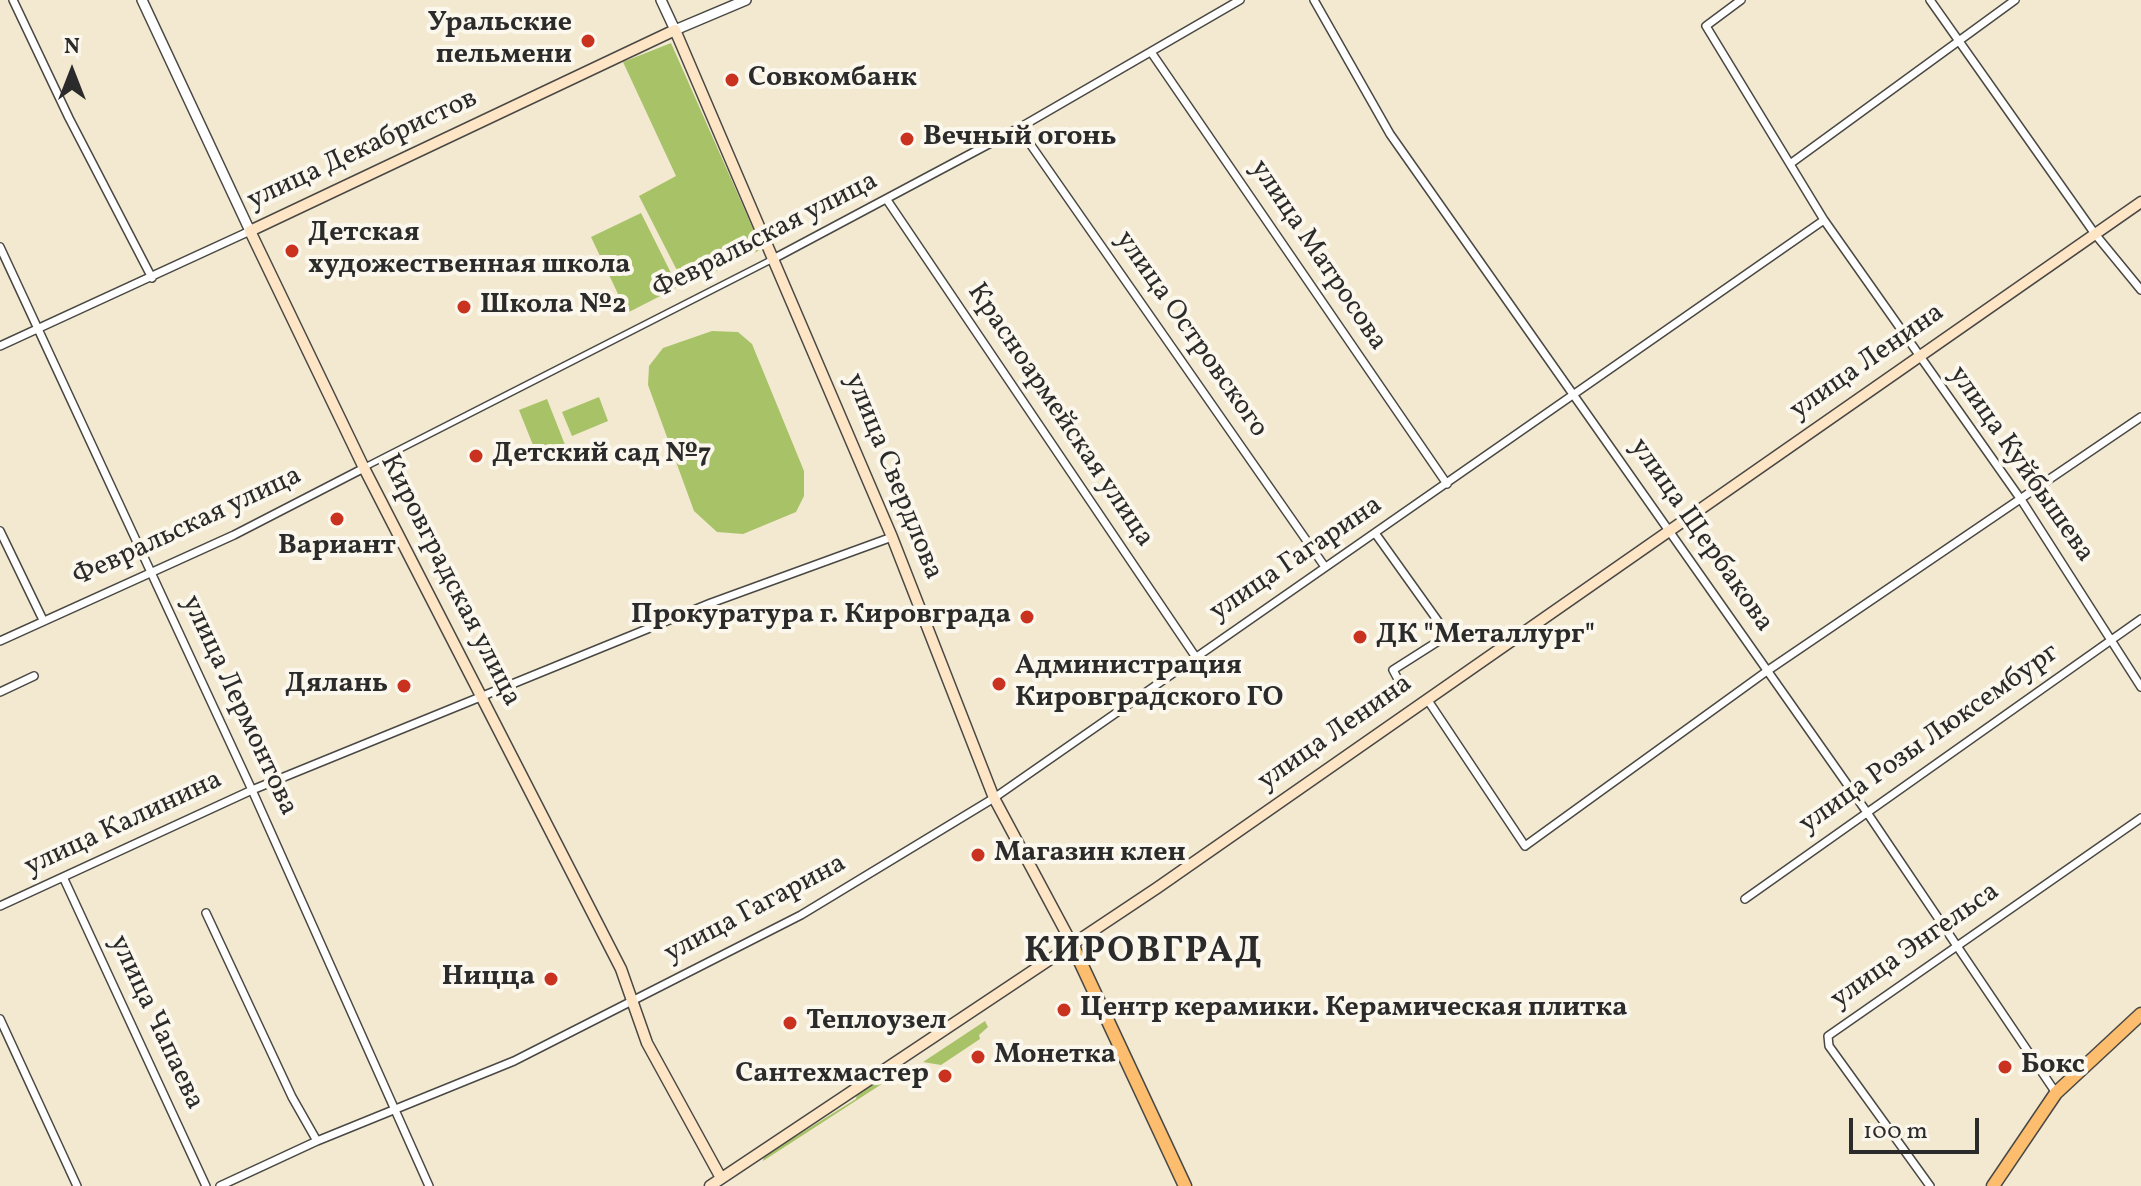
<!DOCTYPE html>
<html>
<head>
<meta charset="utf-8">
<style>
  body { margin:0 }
  #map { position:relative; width:2141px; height:1186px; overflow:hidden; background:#f2e9d0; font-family:Vollkorn,serif }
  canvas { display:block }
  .north { position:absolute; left:32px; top:32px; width:80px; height:80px; -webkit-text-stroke:6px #fbf7ec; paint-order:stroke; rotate:0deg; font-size:22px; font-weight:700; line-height:32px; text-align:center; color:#2b2b2b }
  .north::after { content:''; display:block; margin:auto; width:28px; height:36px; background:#2b2b2b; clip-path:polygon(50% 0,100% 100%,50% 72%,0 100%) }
  .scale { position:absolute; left:1849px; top:1118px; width:130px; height:36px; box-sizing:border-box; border:4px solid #2b2b2b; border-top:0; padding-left:10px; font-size:24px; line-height:28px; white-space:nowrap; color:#2b2b2b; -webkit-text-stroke:6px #fbf7ec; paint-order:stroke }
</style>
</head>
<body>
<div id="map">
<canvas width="2141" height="1186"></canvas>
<div class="north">N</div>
<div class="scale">100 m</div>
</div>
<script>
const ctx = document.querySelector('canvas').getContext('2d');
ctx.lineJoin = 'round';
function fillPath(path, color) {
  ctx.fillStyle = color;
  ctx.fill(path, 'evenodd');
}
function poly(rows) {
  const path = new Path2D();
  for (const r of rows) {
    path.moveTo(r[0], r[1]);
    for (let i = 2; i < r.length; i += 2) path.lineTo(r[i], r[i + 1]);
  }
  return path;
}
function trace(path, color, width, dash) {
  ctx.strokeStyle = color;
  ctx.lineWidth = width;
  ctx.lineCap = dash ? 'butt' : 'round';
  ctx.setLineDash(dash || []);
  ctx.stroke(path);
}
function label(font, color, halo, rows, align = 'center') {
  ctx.font = font + ' Vollkorn,serif';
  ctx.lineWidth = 8;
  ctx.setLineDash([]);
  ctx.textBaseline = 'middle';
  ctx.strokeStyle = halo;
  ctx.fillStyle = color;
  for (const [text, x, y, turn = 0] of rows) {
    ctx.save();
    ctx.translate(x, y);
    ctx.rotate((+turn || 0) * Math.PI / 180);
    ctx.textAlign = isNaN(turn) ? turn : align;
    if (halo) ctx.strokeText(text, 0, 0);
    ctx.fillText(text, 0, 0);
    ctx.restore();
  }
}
const green = poly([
  [671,43,762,249,685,286,639,196,676,176,623,62],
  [641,213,678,287,627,313,591,237],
  [712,331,738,332,752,344,804,471,804,496,796,512,743,534,717,532,694,511,648,385,649,366,663,348],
  [599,397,608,421,572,436,562,412],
  [547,399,567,450,539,460,519,410],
  [985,1021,988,1027,979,1035,980,1039,941,1065,923,1062],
  [901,1064,908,1067,763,1161,764,1156,856,1099,857,1094]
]);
const pedestrian = poly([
  [365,467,773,259]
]);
const minor = poly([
  [13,0,69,118,152,278],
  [1314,0,1390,134,1866,811,2056,1093],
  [1741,0,1706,26,1824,220,2022,501,2141,687],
  [1930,0,2095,234,2141,290],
  [1151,52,1447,484],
  [1019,128,1325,567],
  [1790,164,2015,0],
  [887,200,1195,656],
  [0,247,252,790,429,1186],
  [775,258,1019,128,1240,0],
  [0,346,250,231],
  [0,531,43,620],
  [1375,533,1440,624,1437,642,1393,670,1401,685],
  [0,641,234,535,364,468],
  [0,692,34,676],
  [1427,699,1525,846,1767,671,2141,417],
  [64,879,206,1186],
  [1745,899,2141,619],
  [0,906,252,790,711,603,892,537],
  [206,913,292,1097,317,1141],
  [0,1019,77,1186],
  [220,1186,317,1141,514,1061,801,915,994,798,1824,220],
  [1930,1186,1829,1046,1828,1036,2141,818]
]);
const tertiary = poly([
  [142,0,250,231],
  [661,0,675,30,746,0]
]);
const secondary = poly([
  [721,1178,647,1043,621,969,364,468,250,231,675,30,892,537,994,798,1071,942],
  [710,1186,1157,888,2141,202]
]);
const primary = poly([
  [1071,942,1185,1186],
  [1993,1186,2056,1093,2141,1014]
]);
const markers = [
  [588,41,8,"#c8321e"],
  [732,80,8,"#c8321e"],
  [907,139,8,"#c8321e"],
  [292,251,8,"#c8321e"],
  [464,307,8,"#c8321e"],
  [476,456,8,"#c8321e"],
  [337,519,8,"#c8321e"],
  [1027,617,8,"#c8321e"],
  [1360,637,8,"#c8321e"],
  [999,684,8,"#c8321e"],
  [404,686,8,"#c8321e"],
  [978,855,8,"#c8321e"],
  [551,979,8,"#c8321e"],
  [1064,1010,8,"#c8321e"],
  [790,1023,8,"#c8321e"],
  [978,1057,8,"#c8321e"],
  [2005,1067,8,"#c8321e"],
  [945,1076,8,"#c8321e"]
];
const poiNames = [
  ["Уральские",572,25,"right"],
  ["пельмени",572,57,"right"],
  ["Совкомбанк",748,80],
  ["Вечный огонь",923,139],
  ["Детская",308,235],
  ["художественная школа",308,267],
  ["Школа №2",480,307],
  ["Детский сад №7",492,456],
  ["Вариант",337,548,"center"],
  ["Прокуратура г. Кировграда",1011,617,"right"],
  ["ДК \"Металлург\"",1376,637],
  ["Администрация",1015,668],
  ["Кировградского ГО",1015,700],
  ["Дялань",388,686,"right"],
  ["Магазин клен",994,855],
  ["Ницца",535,979,"right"],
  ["Центр керамики. Керамическая плитка",1080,1010],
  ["Теплоузел",806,1023],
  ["Монетка",994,1057],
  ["Бокс",2021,1067],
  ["Сантехмастер",929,1076,"right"]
];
const streetNames = [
  ["улица Декабристов",363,151,-25],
  ["Февральская улица",766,237,-27],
  ["улица Матросова",1317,256,56],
  ["улица Островского",1190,335,55],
  ["улица Ленина",1868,363,-35],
  ["Красноармейская улица",1059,416,56],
  ["улица Куйбышева",2020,465,55],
  ["улица Свердлова",892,477,68],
  ["Февральская улица",188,528,-25],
  ["улица Щербакова",1700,536,55],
  ["улица Гагарина",1297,560,-34],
  ["Кировградская улица",449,581,63],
  ["улица Лермонтова",238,706,65],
  ["улица Ленина",1336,734,-35],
  ["улица Розы Люксембург",1930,740,-35],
  ["улица Калинина",124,825,-25],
  ["улица Гагарина",756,910,-28],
  ["улица Энгельса",1916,947,-35],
  ["улица Чапаева",155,1023,65]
];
const districtNames = [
  ["КИРОВГРАД",1144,954]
];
fillPath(green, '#a8c268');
trace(pedestrian, '#494844', 8);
trace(minor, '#494844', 10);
trace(tertiary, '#494844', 12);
trace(secondary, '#494844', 13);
trace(primary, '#494844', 15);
trace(pedestrian, '#fff', 5);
trace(minor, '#fff', 7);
trace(tertiary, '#fff', 9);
trace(secondary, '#fee5c5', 10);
trace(primary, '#fcbd6f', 12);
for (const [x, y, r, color] of markers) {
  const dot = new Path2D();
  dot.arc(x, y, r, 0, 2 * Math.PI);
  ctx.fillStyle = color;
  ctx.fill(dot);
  trace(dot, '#fbf7ec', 3);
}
label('bold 28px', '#2b2b2b', '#fbf7ec', poiNames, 'left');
label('28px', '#2b2b2b', '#fbf7ec', streetNames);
ctx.letterSpacing = '2px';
label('bold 36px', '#2b2b2b', '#fbf7ec', districtNames);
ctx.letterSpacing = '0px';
</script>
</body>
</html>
